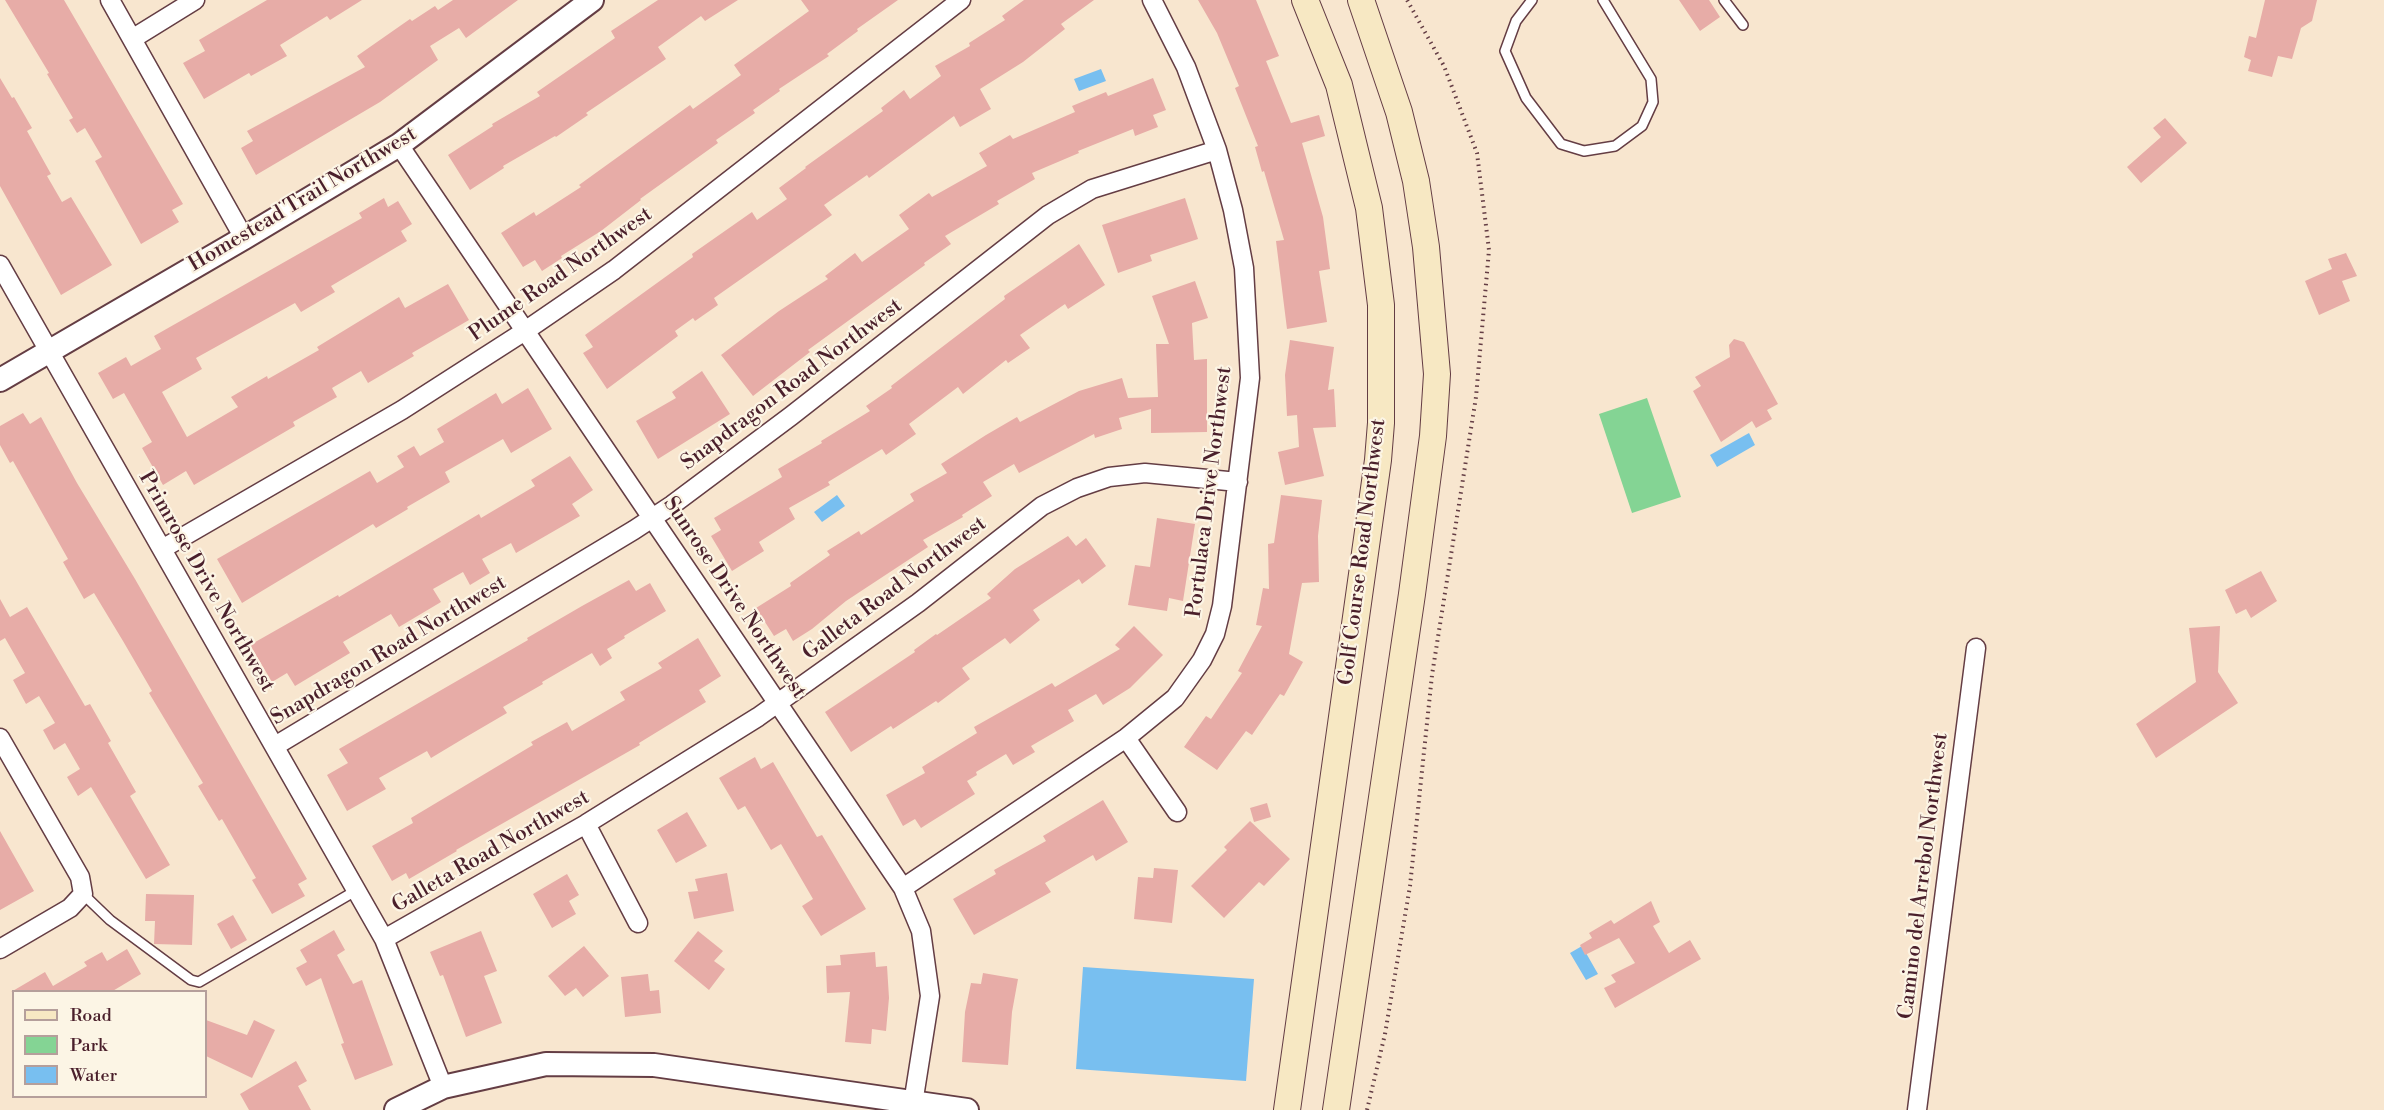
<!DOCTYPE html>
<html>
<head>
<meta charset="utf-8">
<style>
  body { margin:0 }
  #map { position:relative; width:2384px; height:1110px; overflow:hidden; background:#f8e6cf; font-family:"Libre Bodoni",serif }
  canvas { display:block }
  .legend { position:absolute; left:12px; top:990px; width:195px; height:108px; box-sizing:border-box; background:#fcf5e5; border:2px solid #b59f9b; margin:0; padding:8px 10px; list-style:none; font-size:18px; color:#4a1f2b }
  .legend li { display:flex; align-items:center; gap:12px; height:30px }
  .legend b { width:30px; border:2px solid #b59f9b }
</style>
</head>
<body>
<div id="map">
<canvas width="2384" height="1110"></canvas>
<ul class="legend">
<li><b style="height:8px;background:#f7e8c3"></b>Road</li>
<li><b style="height:16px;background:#84d494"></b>Park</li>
<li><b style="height:16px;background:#78bff0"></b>Water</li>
</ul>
</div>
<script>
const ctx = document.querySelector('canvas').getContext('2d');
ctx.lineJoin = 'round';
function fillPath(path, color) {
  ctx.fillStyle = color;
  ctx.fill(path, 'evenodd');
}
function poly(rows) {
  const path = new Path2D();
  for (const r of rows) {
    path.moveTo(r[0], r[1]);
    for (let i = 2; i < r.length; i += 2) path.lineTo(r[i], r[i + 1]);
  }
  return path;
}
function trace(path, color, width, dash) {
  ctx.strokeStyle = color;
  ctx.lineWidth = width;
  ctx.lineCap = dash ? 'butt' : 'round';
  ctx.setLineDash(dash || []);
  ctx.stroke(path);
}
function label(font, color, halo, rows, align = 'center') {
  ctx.font = font + ' "Libre Bodoni",serif';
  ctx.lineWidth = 4.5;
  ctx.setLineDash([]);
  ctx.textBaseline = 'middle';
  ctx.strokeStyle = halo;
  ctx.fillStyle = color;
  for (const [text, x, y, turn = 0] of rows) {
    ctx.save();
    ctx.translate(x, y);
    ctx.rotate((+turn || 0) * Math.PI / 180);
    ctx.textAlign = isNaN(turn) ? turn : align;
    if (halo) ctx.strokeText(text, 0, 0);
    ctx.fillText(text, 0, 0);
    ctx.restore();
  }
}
const green = poly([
  [1647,398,1681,497,1632,513,1599,414]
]);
const water = poly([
  [1101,69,1106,81,1079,91,1074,79],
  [1749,433,1755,445,1717,467,1710,455],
  [837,495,845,506,822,522,814,512],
  [1582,946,1598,974,1586,980,1570,953],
  [1083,967,1254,979,1246,1081,1076,1069]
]);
const building = poly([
  [5,0,64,0,183,204,172,210,179,222,141,244,95,161,102,157,85,128,77,133,69,120,73,118,47,74,49,73],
  [267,0,362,0,330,20,327,16,280,45,287,56,251,76,249,73,204,99,183,63,205,51,199,40],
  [453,0,518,0,466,38,459,28,430,46,438,60,380,102,256,175,241,148,253,141,247,131,365,67,357,56,410,19,412,21,435,6,438,10],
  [658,0,738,0,705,21,701,16,658,47,666,59,586,113,588,115,556,137,555,136,503,166,504,168,470,190,448,155,493,126,492,124,540,96,537,92,615,38,611,31],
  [801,0,898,0,857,29,858,31,827,54,829,56,779,89,780,91,753,110,755,113,716,140,718,143,640,199,641,200,601,231,561,256,562,258,542,271,535,260,523,267,501,233,534,212,536,216,581,187,579,185,690,105,693,109,741,75,734,65,809,11],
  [1024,0,1094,0,1061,24,1065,29,1023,62,980,89,991,109,960,127,954,116,869,178,867,175,824,205,832,215,714,298,718,305,695,321,693,318,675,331,678,336,607,389,583,353,593,347,585,335,693,257,692,254,752,212,757,220,787,199,779,188,806,168,805,167,883,111,881,108,904,90,910,99,941,76,935,66,970,46,969,43,1005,20,1002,16],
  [1198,0,1256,0,1279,56,1266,61,1291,123,1319,115,1325,136,1302,143,1323,217,1330,269,1319,271,1327,322,1287,329,1276,241,1284,240,1264,171,1262,172,1255,147,1258,146,1235,88,1239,86,1217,33],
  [1679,0,1709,0,1720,17,1700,31],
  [2265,0,2317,0,2312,21,2301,28,2292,59,2278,56,2272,77,2248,71,2251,60,2244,57,2249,36,2256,38],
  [0,78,12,98,14,97,32,128,27,131,51,174,47,176,62,202,71,197,112,265,61,295,0,186],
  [1153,78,1166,110,1153,115,1158,127,1135,136,1133,129,1078,151,1079,153,1032,173,1035,179,997,201,999,204,945,236,951,244,924,263,925,265,808,350,810,352,753,396,721,355,779,311,828,279,825,276,855,253,862,262,909,229,899,215,929,193,932,197,987,166,979,153,1010,135,1013,139,1075,112,1072,106,1106,92,1108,96],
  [2165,118,2187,143,2141,183,2127,167,2161,137,2153,128],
  [384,198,388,207,398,201,412,224,401,231,407,241,331,286,335,292,301,312,295,303,196,358,202,369,162,392,187,437,238,407,231,397,267,376,268,379,319,350,317,347,399,297,405,308,448,284,469,320,412,353,414,356,368,383,361,371,332,388,337,397,293,422,295,426,194,485,186,471,163,485,142,448,152,442,124,393,113,399,98,373,126,357,131,366,161,349,154,336,362,218,359,213],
  [1185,198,1198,239,1150,255,1152,261,1118,273,1102,225],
  [1079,244,1105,285,1068,309,1065,304,1020,335,1030,348,1008,363,1006,360,963,394,958,387,909,424,916,434,886,455,882,449,828,482,830,485,789,508,795,519,759,542,764,551,732,571,711,536,721,530,714,518,782,477,778,469,822,443,821,441,870,411,866,406,892,388,891,386,1005,299,1004,296],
  [2346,253,2357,276,2342,281,2350,301,2319,315,2305,281,2332,269,2328,259],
  [1195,281,1208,318,1192,323,1194,360,1207,359,1207,432,1151,433,1151,409,1119,418,1122,429,1095,438,1094,434,1019,473,1014,464,983,482,992,496,962,515,963,517,923,540,928,547,846,601,812,629,793,641,786,629,774,636,756,608,791,586,790,583,830,555,827,551,859,531,861,535,914,501,910,494,947,473,941,464,986,435,1017,417,1020,422,1079,391,1122,378,1128,398,1158,397,1156,344,1169,344,1152,296],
  [1734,339,1744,342,1778,404,1767,410,1772,419,1756,428,1752,421,1721,442,1693,391,1701,386,1695,377,1730,357,1729,345],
  [1290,340,1334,347,1328,390,1334,389,1336,427,1313,428,1324,476,1285,485,1278,452,1299,447,1297,415,1287,416,1285,375],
  [702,371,730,414,658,459,636,421,676,398,672,392],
  [528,388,552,429,511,453,503,439,445,472,450,482,407,507,408,509,376,528,373,524,242,603,217,559,370,471,377,483,404,467,397,456,414,446,420,456,444,442,437,429,496,393,502,404],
  [23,413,30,424,41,417,77,483,135,579,307,879,298,884,305,896,272,914,252,880,256,878,222,819,219,821,198,786,203,783,149,693,152,691,123,641,94,593,84,599,63,562,68,559,13,461,10,463,0,445,0,426],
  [570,456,593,490,572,504,580,516,516,553,511,543,482,559,490,573,470,585,463,572,433,589,441,602,399,627,391,614,343,642,350,653,295,686,287,673,272,682,250,645,338,595,339,597,479,514,481,518,535,486,531,480],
  [1281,495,1322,500,1318,536,1319,582,1302,583,1289,654,1303,662,1284,696,1280,694,1252,735,1246,731,1217,770,1184,747,1206,716,1211,719,1242,673,1238,671,1262,626,1256,625,1263,588,1269,589,1268,544,1274,543],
  [1157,518,1195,524,1183,601,1169,598,1167,611,1128,605,1135,565,1150,567],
  [1068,536,1076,546,1086,538,1106,566,1082,584,1079,579,1033,610,1040,620,1010,644,1005,638,962,668,970,679,938,703,936,701,893,729,891,726,851,752,825,712,915,652,914,650,936,634,937,635,991,598,987,594,1015,569],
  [2261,571,2277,601,2251,618,2246,609,2236,614,2225,590],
  [629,580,636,591,650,583,666,611,624,636,625,638,607,649,612,658,600,666,592,653,542,682,543,684,503,707,507,713,466,737,431,758,427,751,379,778,386,789,347,811,327,775,348,763,339,749,528,640,527,638,582,606],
  [0,599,10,617,27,607,85,706,90,704,111,741,108,743,136,792,130,796,170,865,146,879,91,787,78,796,67,777,80,769,65,743,54,750,43,730,55,723,39,696,26,704,13,680,25,673,5,638,0,641],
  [1134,626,1163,655,1130,688,1103,705,1096,694,1068,710,1074,721,1031,746,1035,752,1013,765,1006,754,976,772,977,775,967,781,975,794,921,828,915,819,903,826,886,795,925,773,922,767,977,733,974,727,1052,683,1055,687,1120,649,1115,645],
  [2220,626,2218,672,2238,703,2156,758,2136,724,2196,682,2189,628],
  [698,638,721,676,699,690,706,702,639,743,640,745,456,850,457,851,409,879,406,873,392,881,372,846,413,823,411,818,533,745,531,742,567,722,572,731,625,700,620,692,662,668,658,663],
  [755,757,761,769,773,762,817,837,822,835,866,909,821,936,802,906,813,899,781,844,771,850,745,806,738,810,719,778],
  [1103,800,1128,842,1096,861,1093,855,1045,883,1051,892,974,935,953,899,996,874,994,870,1046,841,1043,836],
  [1267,803,1271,817,1254,822,1250,808],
  [687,812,707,846,676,863,657,830],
  [1250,821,1290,859,1264,886,1259,882,1224,918,1191,886,1227,850,1224,847],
  [0,831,34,891,0,910],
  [1154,868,1178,870,1172,923,1134,919,1138,877,1153,878],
  [727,873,734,911,694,919,688,892,698,891,695,879],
  [567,874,579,895,569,901,576,914,552,928,533,894],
  [146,894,194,895,192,945,154,944,155,921,145,921],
  [1651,901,1660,922,1653,926,1669,953,1690,940,1701,959,1615,1008,1604,988,1616,982,1611,975,1635,963,1619,938,1585,955,1580,945,1592,938,1589,933,1611,920,1614,924],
  [233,915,247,940,231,949,217,924],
  [334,930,345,950,337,955,353,984,362,980,393,1065,355,1080,341,1044,344,1043,321,978,306,986,296,968,307,962,300,950],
  [481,931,497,971,484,976,502,1023,466,1037,443,975,440,976,430,952],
  [698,931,723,951,714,961,725,969,709,990,674,961],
  [584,946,609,976,583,997,576,988,565,996,548,976],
  [127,949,141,974,111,992,11,992,45,972,53,986,87,966,84,962,102,952,107,961],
  [875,952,876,967,887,966,889,998,886,1031,872,1029,871,1044,845,1042,850,992,827,993,826,966,841,965,840,955],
  [983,973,1018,979,1012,1012,1008,1065,962,1062,965,1012,971,983,981,984],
  [648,974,650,991,659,990,661,1013,625,1017,621,977],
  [206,1020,247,1035,254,1020,275,1030,252,1078,206,1056],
  [296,1061,307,1081,298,1086,311,1110,249,1110,240,1094]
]);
const path = poly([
  [1367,1110,1385,1034,1410,886,1432,675,1476,397,1489,250,1477,153,1444,66,1407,0]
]);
const service = poly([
  [1532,0,1516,21,1505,51,1526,98,1561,144,1584,151,1615,146,1642,126,1653,102,1651,79,1603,0],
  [1724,0,1743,25],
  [83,894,110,920,191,980,199,982,357,890]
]);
const minor = poly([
  [110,0,244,238],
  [132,39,195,0],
  [399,145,903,888,921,931,930,996,912,1110],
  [0,265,384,939,443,1087],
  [162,549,402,410,525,331,614,270,961,0],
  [0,738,80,877,83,894,70,908,0,949],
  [1126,738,1177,812],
  [275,746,634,530,672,505,791,416,1048,215,1092,189,1217,150],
  [586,824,638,923],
  [903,888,1126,738,1175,698,1202,660,1215,634,1222,606,1250,378,1244,268,1233,210,1217,150,1186,67,1152,0],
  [384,939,586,824,758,717,918,603,1042,506,1077,488,1109,477,1145,473,1238,482],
  [1917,1110,1976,648]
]);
const tertiary = poly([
  [0,380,244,238,399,145,592,0],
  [396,1110,443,1087,546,1064,654,1065,967,1110]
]);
const secondary = poly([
  [1287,1110,1378,460,1381,423,1381,305,1369,208,1339,85,1305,0],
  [1336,1110,1412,594,1433,436,1437,374,1426,247,1416,181,1399,112,1361,0]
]);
const streetNames = [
  ["Homestead Trail Northwest",303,200,-31],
  ["Plume Road Northwest",561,275,-35],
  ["Snapdragon Road Northwest",792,385,-37],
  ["Portulaca Drive Northwest",1210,492,-83],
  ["Golf Course Road Northwest",1363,552,-83],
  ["Primrose Drive Northwest",206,582,60],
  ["Galleta Road Northwest",895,589,-37],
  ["Sunrose Drive Northwest",734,598,56],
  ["Snapdragon Road Northwest",389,651,-31],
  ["Galleta Road Northwest",491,852,-30],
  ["Camino del Arrebol Northwest",1924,876,-83]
];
fillPath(green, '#84d494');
fillPath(water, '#78bff0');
fillPath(building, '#e7aca7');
trace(service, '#643d44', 12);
trace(minor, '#643d44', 21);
trace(tertiary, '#643d44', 26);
trace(secondary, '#643d44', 28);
trace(path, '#643d44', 4, [1.5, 4.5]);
trace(service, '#fff', 9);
trace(minor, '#fff', 18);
trace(tertiary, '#fff', 22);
trace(secondary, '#f7e8c3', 26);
label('21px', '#4a1f2b', '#fcf5e5', streetNames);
</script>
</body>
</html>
